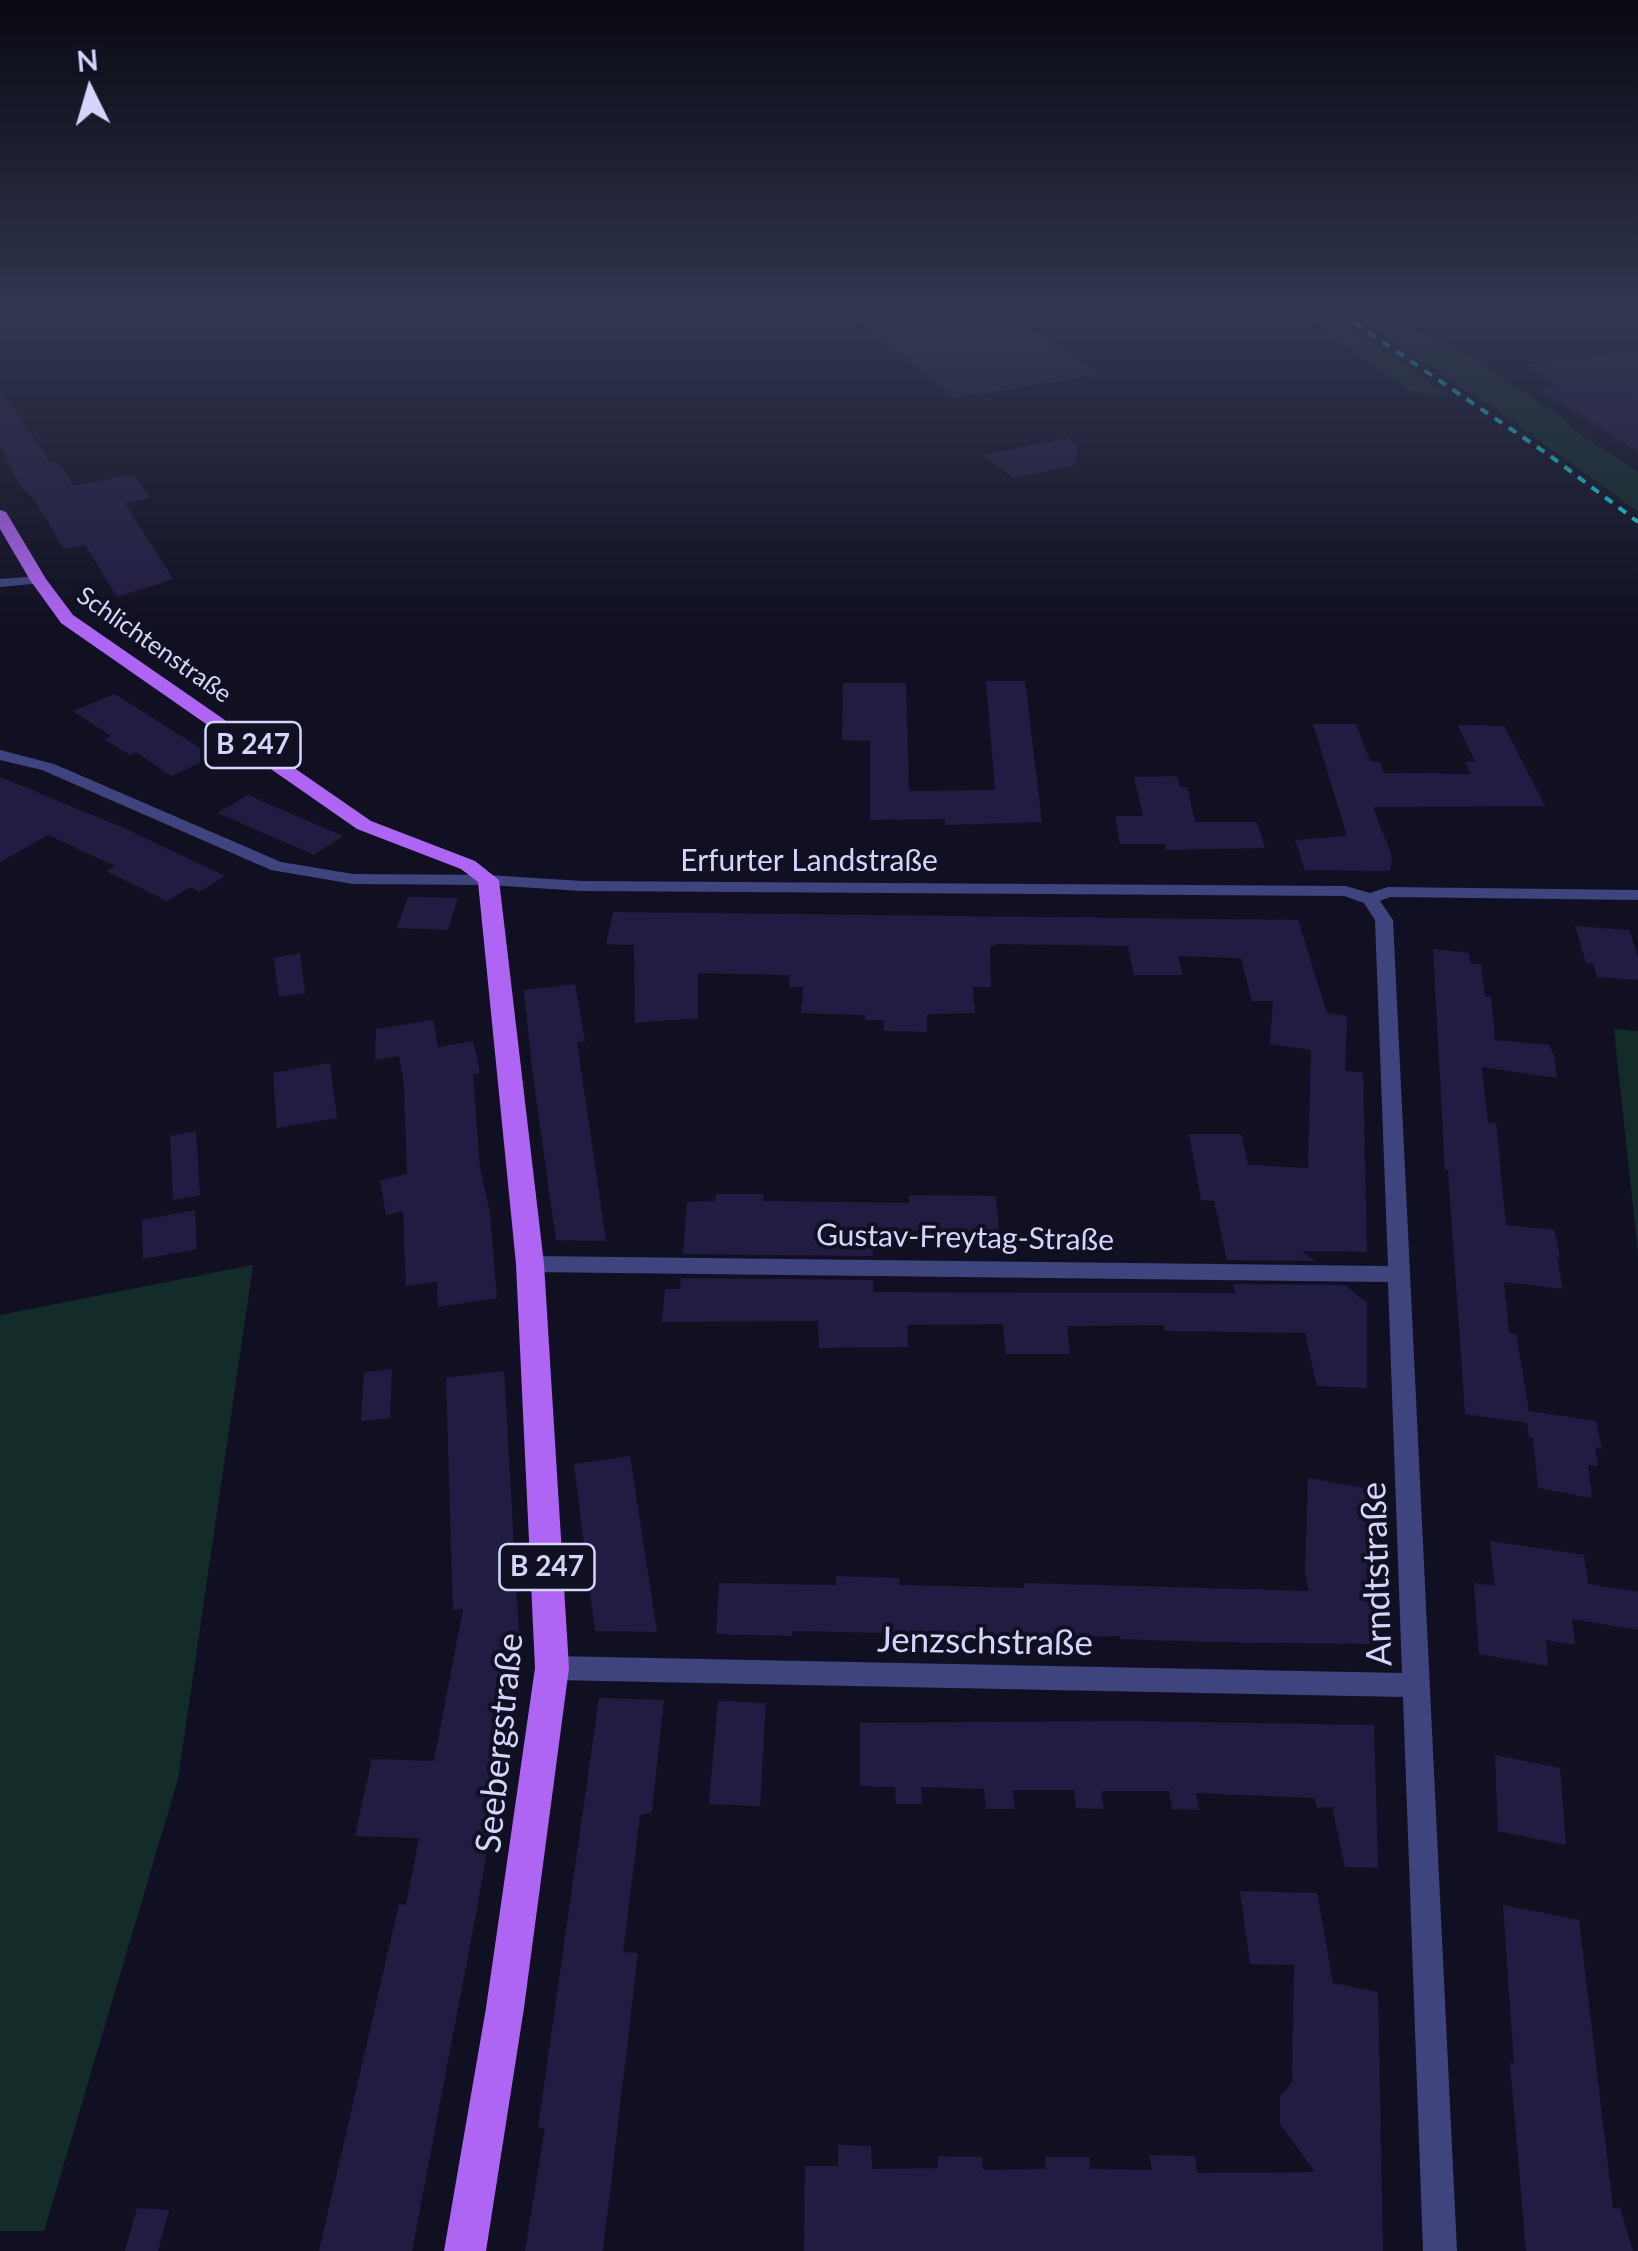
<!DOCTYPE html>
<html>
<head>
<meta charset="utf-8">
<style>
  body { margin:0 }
  #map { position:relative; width:1638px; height:2251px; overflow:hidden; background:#111023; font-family:Lato,sans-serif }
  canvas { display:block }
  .north { position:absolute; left:40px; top:40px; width:100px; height:100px; -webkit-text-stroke:8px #111023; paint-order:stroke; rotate:355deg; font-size:28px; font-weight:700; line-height:40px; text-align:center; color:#d5d5fc }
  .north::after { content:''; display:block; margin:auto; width:35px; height:45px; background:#d5d5fc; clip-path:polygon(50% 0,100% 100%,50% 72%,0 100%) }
</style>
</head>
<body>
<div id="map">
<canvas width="1638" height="2251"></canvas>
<div class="north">N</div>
</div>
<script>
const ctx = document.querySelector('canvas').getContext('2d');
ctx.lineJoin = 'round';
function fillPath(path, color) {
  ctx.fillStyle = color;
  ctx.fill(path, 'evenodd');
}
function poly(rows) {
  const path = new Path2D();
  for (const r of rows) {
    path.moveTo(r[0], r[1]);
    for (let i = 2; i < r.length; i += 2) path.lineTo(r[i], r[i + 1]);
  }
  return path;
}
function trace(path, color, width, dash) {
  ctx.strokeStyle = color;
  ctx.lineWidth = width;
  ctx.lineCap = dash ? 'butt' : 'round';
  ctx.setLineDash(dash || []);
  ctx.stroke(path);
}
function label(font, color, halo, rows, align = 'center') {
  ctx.font = font + ' Lato,sans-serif';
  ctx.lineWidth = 8;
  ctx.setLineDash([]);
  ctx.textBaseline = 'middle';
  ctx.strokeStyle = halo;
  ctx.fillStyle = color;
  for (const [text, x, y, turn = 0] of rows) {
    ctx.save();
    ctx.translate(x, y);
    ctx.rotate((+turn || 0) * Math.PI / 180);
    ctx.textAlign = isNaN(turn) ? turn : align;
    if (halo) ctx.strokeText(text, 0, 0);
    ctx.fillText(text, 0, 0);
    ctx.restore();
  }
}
const green = poly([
  [1302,313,1327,313,1448,395,1410,391],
  [1350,313,1386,313,1480,362,1571,424,1567,426,1638,472,1638,512,1516,423],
  [1614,1029,1638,1031,1638,1254],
  [253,1265,178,1779,44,2231,0,2231,0,1315]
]);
const building = poly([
  [847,313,1008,313,1097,375,955,398],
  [1638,351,1638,452,1540,389,1557,387,1523,365],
  [0,390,51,463,59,462,74,486,133,474,150,498,125,503,173,579,117,597,85,545,64,549,36,502,19,484,0,445],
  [1068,438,1079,446,1074,465,1013,478,983,455],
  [986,681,1025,681,1042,822,945,825,945,819,870,820,870,741,842,740,843,683,906,683,909,791,995,790],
  [115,694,200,748,200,763,171,776,136,752,130,755,104,739,111,736,73,711],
  [1313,724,1356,724,1370,761,1380,762,1384,773,1471,774,1465,762,1475,762,1458,725,1504,726,1545,806,1373,807,1392,857,1390,871,1305,870,1295,840,1347,836],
  [1177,776,1180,787,1187,787,1195,822,1257,822,1265,848,1166,850,1165,844,1120,844,1115,816,1143,816,1134,777],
  [0,777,124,828,225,876,199,892,190,887,167,901,106,871,115,866,48,835,0,862],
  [248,795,343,836,314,855,218,813],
  [408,897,458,898,448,930,397,928],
  [613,912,1298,920,1327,1013,1347,1016,1345,1071,1363,1073,1367,1252,1302,1251,1315,1261,1227,1260,1214,1201,1201,1200,1189,1134,1241,1134,1248,1165,1308,1168,1311,1050,1270,1044,1273,1001,1252,1001,1241,958,1178,956,1183,975,1134,975,1128,946,997,944,990,947,991,987,973,987,975,1013,927,1014,927,1032,884,1031,884,1020,865,1020,866,1015,801,1013,803,987,789,987,790,975,698,973,698,1018,635,1023,634,945,606,944],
  [1575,926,1629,930,1638,957,1638,980,1597,977,1593,963,1586,963],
  [1433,949,1469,953,1470,963,1481,964,1485,997,1491,997,1495,1040,1549,1045,1554,1056,1557,1078,1482,1067,1488,1122,1496,1123,1506,1225,1554,1230,1560,1257,1557,1257,1563,1289,1504,1282,1509,1333,1516,1334,1529,1411,1596,1421,1602,1449,1595,1447,1598,1466,1588,1465,1592,1498,1538,1488,1533,1438,1529,1437,1527,1423,1465,1414,1448,1170,1445,1169],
  [300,953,305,993,279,997,274,958],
  [575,984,585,1041,577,1042,606,1241,556,1240,532,1069,524,990],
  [433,1020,438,1047,473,1041,480,1073,473,1075,480,1168,490,1214,497,1298,438,1307,437,1282,406,1286,403,1211,386,1215,380,1180,407,1174,404,1086,399,1056,375,1060,376,1029],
  [330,1063,337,1118,277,1128,273,1073],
  [196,1131,200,1195,173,1200,170,1136],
  [716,1194,763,1194,763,1201,909,1203,909,1195,996,1196,999,1232,872,1230,873,1256,683,1254,687,1202,715,1201],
  [195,1210,197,1249,143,1259,142,1220],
  [681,1278,873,1280,873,1292,1235,1293,1233,1284,1345,1285,1367,1303,1367,1388,1317,1386,1305,1333,1165,1331,1164,1325,1067,1326,1070,1354,1006,1354,1003,1324,907,1325,908,1347,819,1348,818,1321,662,1322,665,1289,680,1289],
  [392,1369,390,1418,361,1421,364,1372],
  [504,1371,520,1653,477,1908,412,2251,319,2251,399,1904,406,1905,419,1838,355,1836,372,1759,434,1761,463,1609,453,1610,446,1378],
  [630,1456,657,1632,595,1631,574,1464],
  [1308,1478,1370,1489,1373,1644,1211,1642,1120,1639,1120,1636,936,1639,936,1634,792,1631,792,1636,716,1634,719,1583,836,1585,836,1576,899,1578,899,1585,1024,1588,1024,1583,1309,1591,1305,1573],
  [1490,1541,1584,1555,1588,1584,1638,1592,1638,1630,1572,1619,1575,1645,1546,1640,1548,1666,1479,1654,1474,1583,1495,1586],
  [599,1698,664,1700,652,1812,640,1815,623,1952,638,1953,603,2251,525,2251,545,2128,538,2128],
  [718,1701,766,1703,760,1806,709,1804],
  [1125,1721,1374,1725,1378,1868,1345,1867,1332,1807,1317,1808,1314,1798,1196,1793,1199,1810,1172,1809,1169,1791,1101,1791,1104,1809,1076,1808,1074,1790,1013,1790,1015,1809,986,1809,984,1789,921,1787,922,1804,896,1804,895,1787,860,1786,860,1723],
  [1495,1755,1560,1768,1566,1845,1498,1831],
  [1240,1891,1317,1893,1333,1983,1378,1992,1383,2251,804,2251,805,2166,838,2166,838,2145,871,2146,872,2169,938,2168,938,2156,982,2157,983,2170,1046,2169,1045,2157,1089,2157,1090,2169,1152,2170,1149,2155,1195,2156,1197,2173,1315,2172,1280,2124,1280,2096,1292,2083,1294,1965,1250,1964],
  [1503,1905,1579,1920,1613,2208,1620,2207,1633,2251,1526,2251,1510,2063,1514,2064],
  [137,2208,169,2210,158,2251,125,2251]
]);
const minor = poly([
  [38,576,45,580,43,583,0,587,0,579,38,576],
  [0,750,54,764,281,862,353,874,488,875,582,881,1346,886,1370,893,1388,887,1638,890,1638,900,1390,897,1380,901,1393,920,1457,2251,1423,2251,1403,1697,552,1680,543,1676,539,1668,543,1660,552,1656,1402,1673,1388,1282,530,1272,522,1270,519,1264,522,1258,530,1256,1388,1266,1375,920,1364,903,1344,896,582,891,488,885,353,884,271,870,42,770,0,760,0,750]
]);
const primary = poly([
  [0,510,6,512,46,579,73,615,371,821,475,861,499,880,544,1264,569,1668,524,2008,486,2251,444,2251,486,2008,535,1668,516,1264,478,882,461,869,357,829,61,623,30,580,0,529,0,510]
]);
const rail = poly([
  [1340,313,1549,455,1638,522]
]);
const farStreetnames = [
  ["Schlichtenstraße",154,645,35]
];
const shields = [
  [253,745,95],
  [547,1567,95]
];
const shieldNames = [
  ["B 247",253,745],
  ["B 247",547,1567]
];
const streetNames = [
  ["Erfurter Landstraße",809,861],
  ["Gustav-Freytag-Straße",965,1238,1]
];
const nearStreetnames = [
  ["Arndtstraße",1377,1574,-92],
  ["Jenzschstraße",985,1642,1],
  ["Seebergstraße",500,1743,-84]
];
fillPath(green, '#132c29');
fillPath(building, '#211d42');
fillPath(minor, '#3f437e');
fillPath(primary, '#af65f3');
trace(rail, '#12eaea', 4, [9, 8]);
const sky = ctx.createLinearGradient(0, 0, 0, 628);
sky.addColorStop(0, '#090913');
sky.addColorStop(0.5, '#323750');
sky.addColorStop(1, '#32375000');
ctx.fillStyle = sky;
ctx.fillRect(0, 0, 1638, 628);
label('25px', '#d5d5fc', '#111023', farStreetnames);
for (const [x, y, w] of shields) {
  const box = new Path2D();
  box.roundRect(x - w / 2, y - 23, w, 46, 8);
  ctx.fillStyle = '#111023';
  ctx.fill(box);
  trace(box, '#d5d5fc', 2.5);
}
label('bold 28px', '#d5d5fc', null, shieldNames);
label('30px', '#d5d5fc', '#111023', streetNames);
label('35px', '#d5d5fc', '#111023', nearStreetnames);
</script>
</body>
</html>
